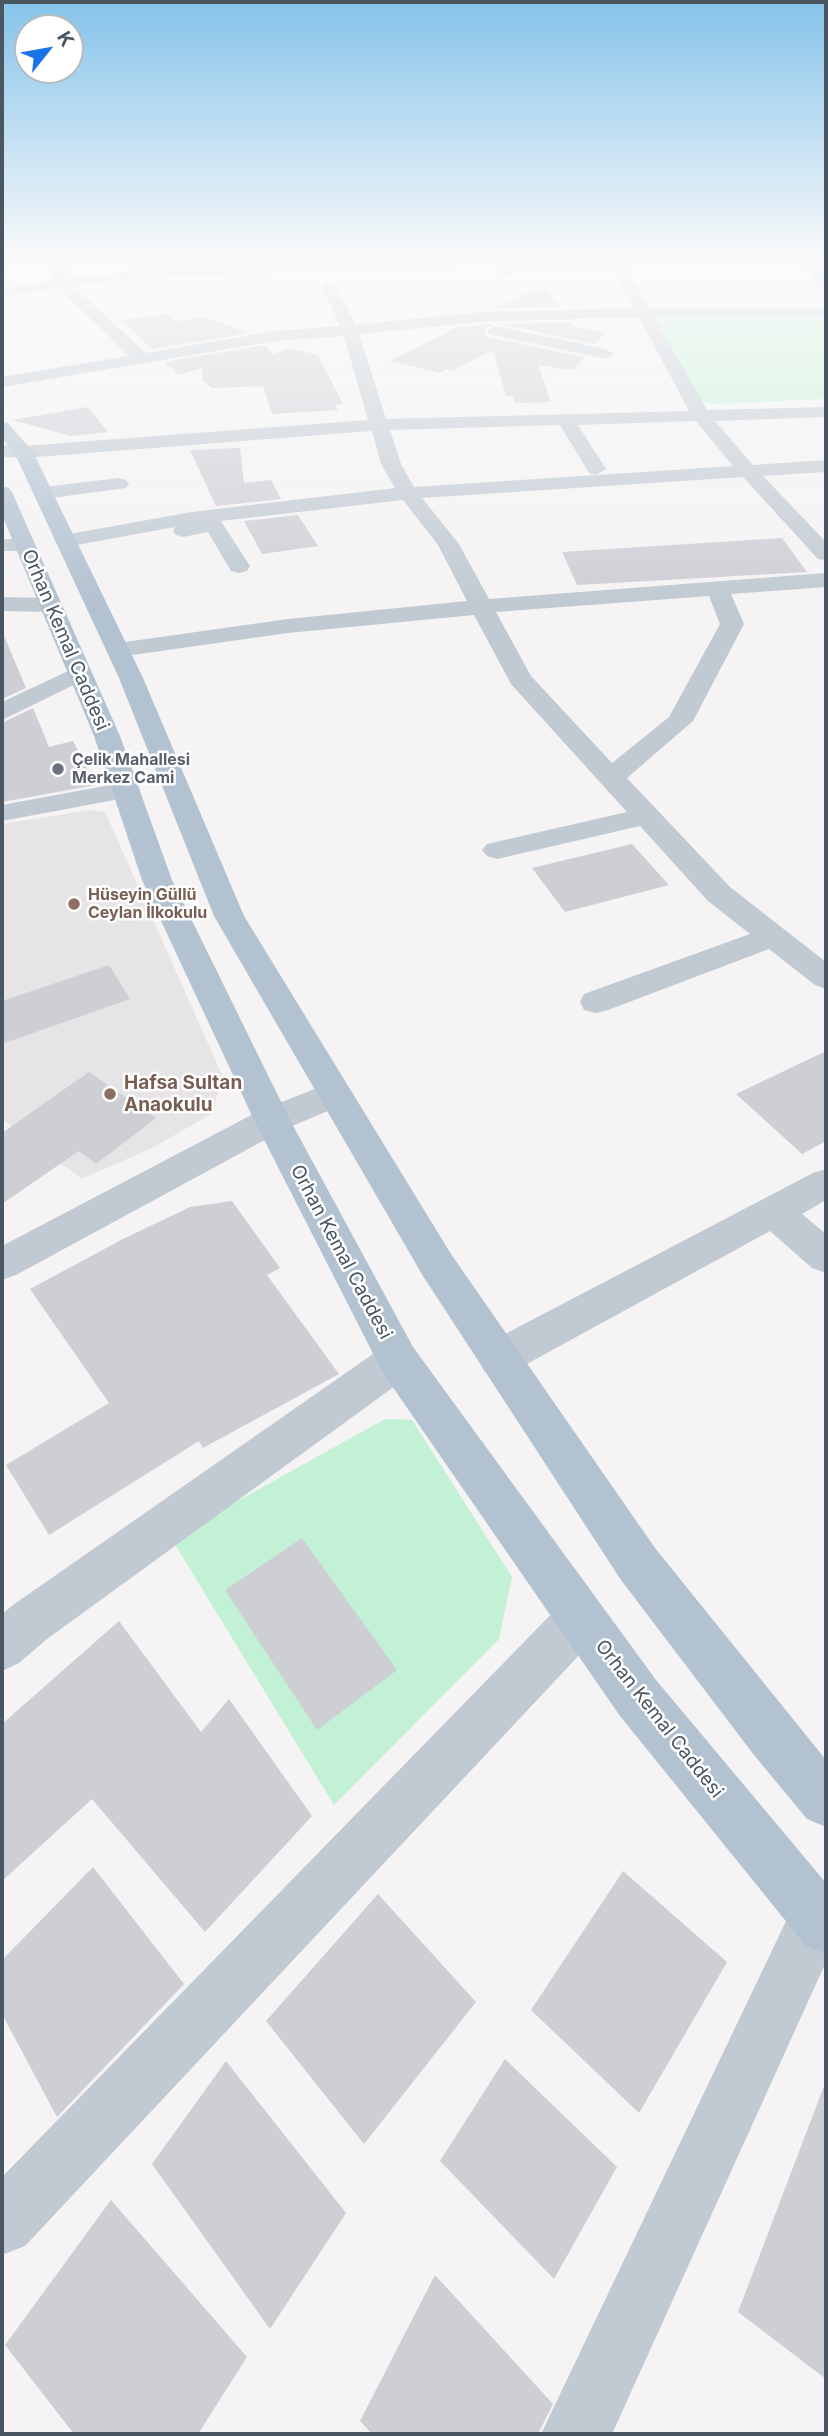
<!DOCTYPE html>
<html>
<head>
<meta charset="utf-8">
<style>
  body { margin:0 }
  #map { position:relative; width:828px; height:2436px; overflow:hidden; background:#f5f3f3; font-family:Inter,sans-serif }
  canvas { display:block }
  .frame { position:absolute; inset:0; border:4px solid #4a5661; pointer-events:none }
  .north { position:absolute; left:14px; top:14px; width:70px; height:70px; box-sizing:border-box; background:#fff; border:2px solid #b7bbc0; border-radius:50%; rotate:59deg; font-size:19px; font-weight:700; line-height:28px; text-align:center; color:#4a5661 }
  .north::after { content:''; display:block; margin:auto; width:24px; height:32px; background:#1a73e8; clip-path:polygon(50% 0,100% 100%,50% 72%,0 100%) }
</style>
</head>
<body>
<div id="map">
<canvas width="828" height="2436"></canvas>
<div class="frame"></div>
<div class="north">K</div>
</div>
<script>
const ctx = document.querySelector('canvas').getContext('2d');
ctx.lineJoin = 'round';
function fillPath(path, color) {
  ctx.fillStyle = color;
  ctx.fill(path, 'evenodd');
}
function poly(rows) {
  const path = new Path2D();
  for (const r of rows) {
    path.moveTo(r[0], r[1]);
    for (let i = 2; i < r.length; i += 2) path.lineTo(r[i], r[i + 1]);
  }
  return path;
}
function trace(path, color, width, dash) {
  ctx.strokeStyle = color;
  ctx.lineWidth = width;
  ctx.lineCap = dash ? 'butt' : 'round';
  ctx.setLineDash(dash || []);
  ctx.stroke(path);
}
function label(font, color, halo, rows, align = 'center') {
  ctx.font = font + ' Inter,sans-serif';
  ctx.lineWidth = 5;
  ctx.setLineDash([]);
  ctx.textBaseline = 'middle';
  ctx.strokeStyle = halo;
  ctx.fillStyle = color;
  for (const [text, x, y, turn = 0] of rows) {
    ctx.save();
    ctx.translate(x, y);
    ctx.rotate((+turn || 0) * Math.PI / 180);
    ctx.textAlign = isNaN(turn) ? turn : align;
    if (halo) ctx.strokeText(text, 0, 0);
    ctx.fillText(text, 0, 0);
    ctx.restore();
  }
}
const education = poly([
  [90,810,105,812,222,1075,213,1113,154,1147,82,1179,2,1119,2,824]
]);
const green = poly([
  [826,315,826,399,715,404,700,402,652,319,655,316],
  [385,1419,412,1420,512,1577,499,1639,334,1805,171,1538]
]);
const building = poly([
  [548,290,559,307,495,309,531,291],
  [168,314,176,321,205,317,250,333,151,349,121,320],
  [569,322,572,326,605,332,595,344,499,324],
  [493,324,484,330,488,337,584,357,574,370,538,365,551,402,515,403,513,396,506,396,493,350,452,371,447,369,440,373,389,361,458,327],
  [264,345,273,354,290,348,318,355,343,404,335,405,338,410,272,414,263,386,212,388,203,381,202,368,178,375,165,362],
  [88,407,108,432,71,436,12,420],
  [240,448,244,483,271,480,281,499,216,506,190,450],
  [298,515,318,546,262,554,244,521],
  [782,538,807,572,577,585,562,552],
  [2,631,26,688,2,699],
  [33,708,49,747,73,741,96,785,2,802,2,723],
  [632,844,669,885,565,912,532,868],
  [109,965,130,999,2,1044,2,1001],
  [826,1051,826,1141,802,1154,736,1094],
  [89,1072,156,1118,96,1164,79,1151,2,1204,2,1133],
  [232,1201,280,1268,267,1275,339,1374,203,1448,199,1441,49,1535,6,1465,109,1403,30,1289,123,1239,190,1207],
  [302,1538,397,1670,317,1730,225,1590],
  [119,1621,201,1732,229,1699,312,1816,205,1932,92,1799,2,1881,2,1724],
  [93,1867,184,1984,57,2117,2,2014,2,1960],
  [623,1871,727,1962,639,2113,531,2010],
  [378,1894,476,2002,364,2144,266,2021],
  [505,2059,617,2167,554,2279,440,2161],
  [226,2061,346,2213,270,2329,152,2164],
  [824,2086,826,2086,826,2379,738,2312],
  [111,2200,247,2357,198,2434,74,2434,5,2345],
  [435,2275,553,2404,538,2434,372,2434,360,2421]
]);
const minor = poly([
  [366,261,467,261,460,265,147,278,73,286,146,353,275,331,340,326,321,285,328,281,335,285,356,325,481,312,634,308,613,271,520,266,514,268,510,276,500,276,498,273,501,265,508,261,622,261,649,308,826,307,826,317,654,317,707,410,826,407,826,417,715,421,753,465,826,460,826,472,763,476,826,542,826,560,818,559,743,477,422,498,459,544,489,599,826,573,826,587,731,594,744,624,693,721,627,778,730,887,826,962,826,989,815,985,769,949,608,1010,596,1013,584,1010,580,1002,584,994,750,934,708,901,640,826,497,859,487,856,482,850,487,844,627,812,511,684,474,615,288,633,118,657,110,655,106,650,110,645,118,643,288,619,467,601,438,545,403,500,221,521,250,566,247,571,239,573,231,571,208,532,183,537,176,535,173,531,175,527,66,547,58,546,55,541,58,536,192,512,395,488,381,464,372,431,24,458,2,457,2,445,24,446,368,420,344,336,275,341,2,387,2,377,129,356,59,288,2,297,2,289,54,280,51,266,58,262,65,266,68,278,147,270,366,261],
  [639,317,689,411,386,419,359,334,481,322,639,317],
  [696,421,733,466,414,487,401,464,390,430,560,425,589,473,596,475,606,469,578,425,696,421],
  [709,596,720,624,669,717,612,763,531,676,496,612,709,596],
  [804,261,818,261,826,275,826,291,821,290,804,261],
  [495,326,606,349,614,354,606,359,489,334,487,331,495,326],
  [119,478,126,480,129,484,126,488,44,499,37,497,34,493,37,489,44,487,119,478],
  [2,539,24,539,32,540,35,545,32,550,24,551,2,551,2,539],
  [2,597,49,598,57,600,60,605,57,610,49,612,2,611,2,597],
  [79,666,88,668,91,673,88,678,2,720,2,702,79,666],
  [126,782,136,784,140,790,136,796,2,821,2,805,126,782],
  [335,1081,347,1085,353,1094,347,1103,285,1129,16,1275,2,1280,2,1246,259,1111,335,1081],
  [826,1169,826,1200,802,1214,826,1234,826,1273,812,1268,770,1231,514,1371,499,1376,484,1371,478,1358,484,1345,813,1173,826,1169],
  [398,1342,413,1347,419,1360,413,1373,47,1639,19,1663,2,1671,2,1614,13,1605,383,1347,398,1342],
  [581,1594,598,1601,605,1618,598,1635,25,2246,2,2255,2,2177,564,1601,581,1594],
  [818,1888,826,1891,826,1962,612,2434,541,2434,798,1896,818,1888]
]);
const major = poly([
  [2,422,8,423,33,452,143,678,244,916,451,1254,655,1548,826,1760,826,1827,807,1819,754,1755,621,1580,423,1276,214,916,119,678,15,454,2,438,2,422],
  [2,486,9,488,12,492,120,736,172,880,290,1120,413,1347,656,1680,826,1883,826,1954,806,1946,620,1716,383,1373,254,1120,142,880,94,736,2,515,2,486]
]);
const markers = [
  [58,769,7,"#6b7280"],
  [74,904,7,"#8d6e63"],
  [110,1094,7,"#8d6e63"]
];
const farWorshipnames = [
  ["Çelik Mahallesi",72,760],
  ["Merkez Cami",72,778]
];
const farEducationnames = [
  ["Hüseyin Güllü",88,895],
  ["Ceylan İlkokulu",88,913]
];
const streetNames = [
  ["Orhan Kemal Caddesi",65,640,67],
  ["Orhan Kemal Caddesi",341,1252,62],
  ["Orhan Kemal Caddesi",659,1719,52]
];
const educationNames = [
  ["Hafsa Sultan",124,1083],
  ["Anaokulu",124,1105]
];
fillPath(education, '#e6e4e5');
fillPath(green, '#c3f1d5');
fillPath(building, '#cdcfd5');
fillPath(minor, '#c1cad2');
fillPath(major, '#b3c2d1');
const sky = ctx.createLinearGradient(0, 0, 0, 602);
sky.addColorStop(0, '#85c3ea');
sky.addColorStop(0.43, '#fafafa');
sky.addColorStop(1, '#fafafa00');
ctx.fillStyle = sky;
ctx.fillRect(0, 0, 828, 602);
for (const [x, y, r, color] of markers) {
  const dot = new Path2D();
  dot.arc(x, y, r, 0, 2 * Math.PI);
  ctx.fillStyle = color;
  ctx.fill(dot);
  trace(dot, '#fff', 2.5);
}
label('bold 16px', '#5b616d', '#fff', farWorshipnames, 'left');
label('bold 16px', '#785e54', '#fff', farEducationnames, 'left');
label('19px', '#4a5661', '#fff', streetNames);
label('bold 19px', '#785e54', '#fff', educationNames, 'left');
</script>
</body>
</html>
